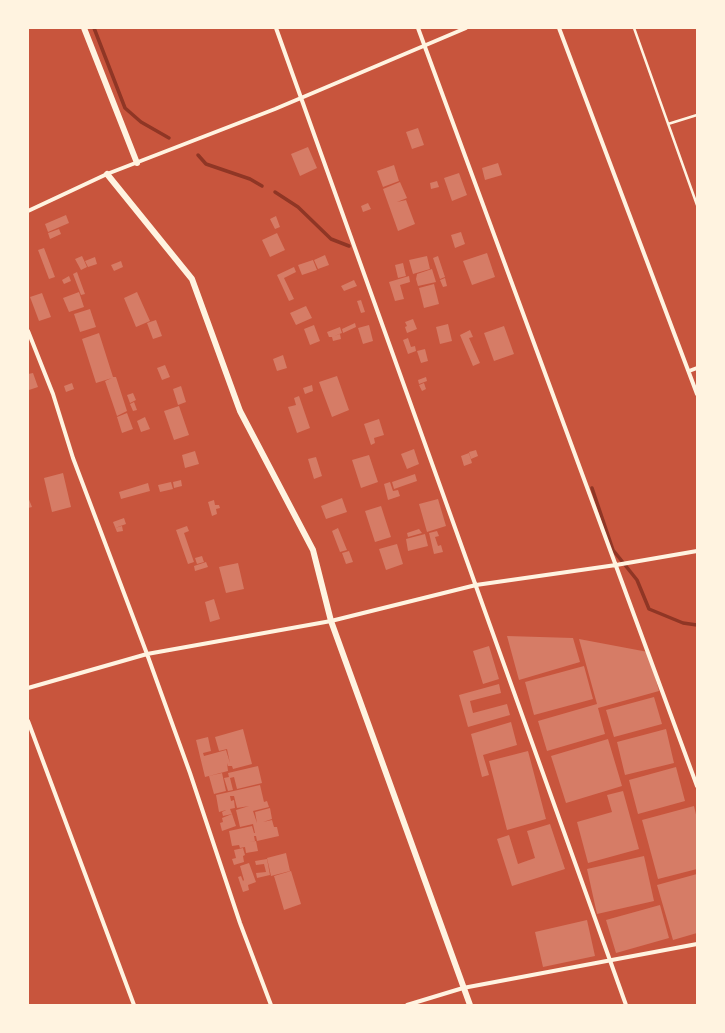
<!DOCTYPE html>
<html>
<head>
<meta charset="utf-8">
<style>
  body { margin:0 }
  #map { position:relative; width:725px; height:1033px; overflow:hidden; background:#c8553d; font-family:Arial,sans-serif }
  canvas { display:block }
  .frame { position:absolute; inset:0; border:29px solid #fff3e0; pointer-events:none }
</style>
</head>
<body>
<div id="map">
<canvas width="725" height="1033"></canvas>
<div class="frame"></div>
</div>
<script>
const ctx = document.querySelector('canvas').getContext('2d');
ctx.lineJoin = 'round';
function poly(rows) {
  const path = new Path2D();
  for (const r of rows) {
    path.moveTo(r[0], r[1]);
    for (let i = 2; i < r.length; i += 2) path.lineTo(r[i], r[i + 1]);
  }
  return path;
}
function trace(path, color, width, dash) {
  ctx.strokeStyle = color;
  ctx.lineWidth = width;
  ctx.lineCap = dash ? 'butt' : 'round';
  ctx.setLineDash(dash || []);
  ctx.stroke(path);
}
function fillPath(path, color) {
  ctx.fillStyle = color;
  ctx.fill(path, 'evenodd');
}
const stream = poly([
  [94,28,125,108,141,122,169,138],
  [198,155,206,164,250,179,262,186],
  [275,192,298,207,331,239,349,246],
  [592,488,613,550,637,580,649,609,683,623,697,625]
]);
const building = poly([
  [418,128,424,145,412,149,406,132],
  [308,147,317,168,300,176,291,154],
  [498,163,502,175,485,180,482,168],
  [394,165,399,181,383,187,377,171],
  [459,173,467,195,452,201,444,178],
  [437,181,439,187,431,189,430,183],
  [400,182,407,198,397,202,406,200,415,224,398,231,383,189],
  [368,203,371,209,363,212,361,206],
  [66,215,69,223,48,232,45,224],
  [276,216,280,227,275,229,270,219],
  [59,229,61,234,50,239,48,233],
  [461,232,465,244,455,248,451,235],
  [277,233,285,250,270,257,262,240],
  [44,248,55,277,49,279,38,250],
  [487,253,495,277,472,285,463,261],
  [325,255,329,265,318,269,314,260],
  [82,256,87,267,81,270,75,259],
  [427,256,430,269,413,274,409,260],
  [438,256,445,277,440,279,433,258],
  [95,257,97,264,88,267,85,261],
  [313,260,317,270,302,275,298,265],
  [121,261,123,267,114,271,111,265],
  [403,263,406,276,398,278,395,265],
  [294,267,296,272,284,278,294,299,289,301,277,275],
  [432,269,436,282,418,286,416,279,417,274],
  [77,272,85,294,81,295,73,274],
  [69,276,71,281,64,284,62,280],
  [409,276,410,282,400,285,404,299,395,301,389,282],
  [445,278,447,286,443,287,440,280],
  [354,280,357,286,344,291,341,286],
  [434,284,439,304,424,308,419,288],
  [79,292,84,307,69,312,63,298],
  [137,292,150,321,136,327,124,298],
  [42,293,51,317,39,321,30,297],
  [361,300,365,312,361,313,357,301],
  [306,306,312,318,296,325,290,313],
  [90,309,96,327,80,332,74,314],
  [413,319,417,329,407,333,405,327,407,326,405,322],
  [156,320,162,336,153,339,147,323],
  [355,323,356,327,343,333,342,329],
  [448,324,452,341,440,344,436,327],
  [314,325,320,341,310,345,304,329],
  [369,325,373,341,363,344,358,328],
  [504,326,514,354,494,361,484,333],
  [340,327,342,333,334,336,340,334,341,339,333,341,332,337,329,337,327,332],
  [470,330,473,337,469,338,480,363,473,366,460,335],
  [99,333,113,377,116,377,127,411,117,416,105,381,112,378,96,383,82,339],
  [408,338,411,347,415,346,416,351,408,354,403,340],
  [425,349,428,361,421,363,417,351],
  [283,355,287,368,277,371,273,359],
  [165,365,170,377,162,380,157,368],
  [33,373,38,387,29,390,28,374],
  [337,376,349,410,332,417,319,382],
  [426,377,427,381,419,384,418,380],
  [72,383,74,389,66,392,64,386],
  [424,383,426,389,422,391,419,385],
  [312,385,313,391,305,394,303,388],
  [181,386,186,402,178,405,173,389],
  [133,393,136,400,130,403,127,395],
  [299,396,310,428,297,433,288,407,296,405,294,398],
  [134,402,137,410,133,411,130,404],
  [179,406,189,435,174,440,164,411],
  [127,413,133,429,122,433,117,417],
  [145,417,150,429,141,432,137,421],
  [379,419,384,435,374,438,375,443,371,445,364,424],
  [414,449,419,464,407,469,401,454],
  [476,450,478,456,471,459,469,452],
  [195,451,199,464,185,468,182,455],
  [469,453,472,463,464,466,461,456],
  [369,455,378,482,361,488,352,460],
  [316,457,322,476,314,479,308,459],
  [63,473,71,507,52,512,44,478],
  [415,474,417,481,394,489,392,482],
  [181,480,182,486,174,488,173,482],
  [171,482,173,489,160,492,158,485],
  [390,482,393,491,398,490,400,496,388,500,384,484],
  [148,483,150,491,121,499,119,492],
  [28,497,32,507,28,508],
  [342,498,347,512,326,519,321,506],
  [438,499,446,526,427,532,419,504],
  [214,500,215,505,219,505,220,508,216,509,217,514,212,516,208,502],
  [381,506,391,537,375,542,365,511],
  [124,518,126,524,115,528,122,526,123,531,117,532,113,522],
  [187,526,189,531,184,533,194,562,188,564,176,530],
  [338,528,347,550,340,552,332,531],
  [419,529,422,533,408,537,407,533],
  [437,531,439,536,435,537,438,546,441,545,443,552,434,554,429,533],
  [425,534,428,546,408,551,406,539],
  [397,544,403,564,386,570,379,549],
  [349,551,353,562,346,564,342,553],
  [202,556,204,562,197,564,195,558],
  [206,562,208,567,195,571,194,566],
  [238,563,244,589,226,593,219,567],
  [214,599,220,619,210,622,205,602],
  [507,636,573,638,580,662,519,680],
  [579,639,648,652,659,691,598,708,605,734,547,751,538,721,597,704],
  [489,646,499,679,483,684,473,651],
  [584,666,593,699,534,715,525,682],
  [499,684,501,693,470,701,473,713,507,704,510,715,468,727,459,695],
  [654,697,662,724,614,737,606,710],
  [511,722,517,745,483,755,489,775,482,777,471,734],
  [243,729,252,764,233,769,232,766,228,766,227,763,228,771,205,777,196,740,208,737,211,751,203,753,204,756,226,750,230,763,227,749,219,751,215,737],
  [666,729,674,763,625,775,617,742],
  [608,739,622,786,566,803,551,756],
  [528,751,546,819,507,830,489,761],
  [258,766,262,783,237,789,234,777,230,778,233,790,228,791,224,778,229,777,228,773],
  [676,767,685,801,638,814,629,780],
  [222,773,226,791,214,794,209,776],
  [260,785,264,802,267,801,269,807,253,811,257,823,255,812,270,808,272,819,263,822,272,820,274,827,277,827,279,836,257,841,256,836,254,836,255,841,249,842,256,841,258,851,246,853,245,847,240,848,239,845,232,846,229,831,252,826,254,833,255,833,253,824,240,827,236,810,249,806,237,808,234,796,230,796,231,801,234,800,235,808,230,809,232,814,223,816,222,812,226,810,219,812,216,795],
  [623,791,639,849,588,863,577,822,612,812,607,795],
  [694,806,697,819,697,869,658,879,642,820],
  [232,814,236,826,222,831,220,823,223,822,222,818],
  [550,824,565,869,512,886,497,839,509,835,518,864,535,858,527,831],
  [243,848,245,855,243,856,244,862,234,865,232,859,236,858,234,850],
  [286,853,290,871,271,876,267,858],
  [644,856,654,901,597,914,587,869],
  [267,859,270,875,257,878,256,873,266,872,264,864,256,865,255,861],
  [249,863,256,882,248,885,249,890,243,892,238,877,241,876,243,881,244,880,240,866],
  [291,871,301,904,284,910,274,876],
  [697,874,697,933,673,940,657,885],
  [660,905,669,938,616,953,606,920],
  [587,920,595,956,543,967,535,932]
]);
const service = poly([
  [634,28,697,205],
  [668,124,697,115]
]);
const minor = poly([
  [276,28,626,1005],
  [418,28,697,786],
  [559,28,697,394],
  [28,211,107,174,275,109,466,28],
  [28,331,53,394,73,458,147,654,190,773,240,923,271,1005],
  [689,371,697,368],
  [28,688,147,654,331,621,476,585,616,565,697,551],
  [28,721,134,1005],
  [407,1005,463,988,697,944]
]);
const tertiary = poly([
  [84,28,137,163],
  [107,174,192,279,240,411,313,550,331,621,470,1005]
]);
trace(stream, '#8f3625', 3.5);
fillPath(building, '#d67c66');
trace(service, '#fff3e0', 2.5);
trace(minor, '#fff3e0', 4);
trace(tertiary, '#fff3e0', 6);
</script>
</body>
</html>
